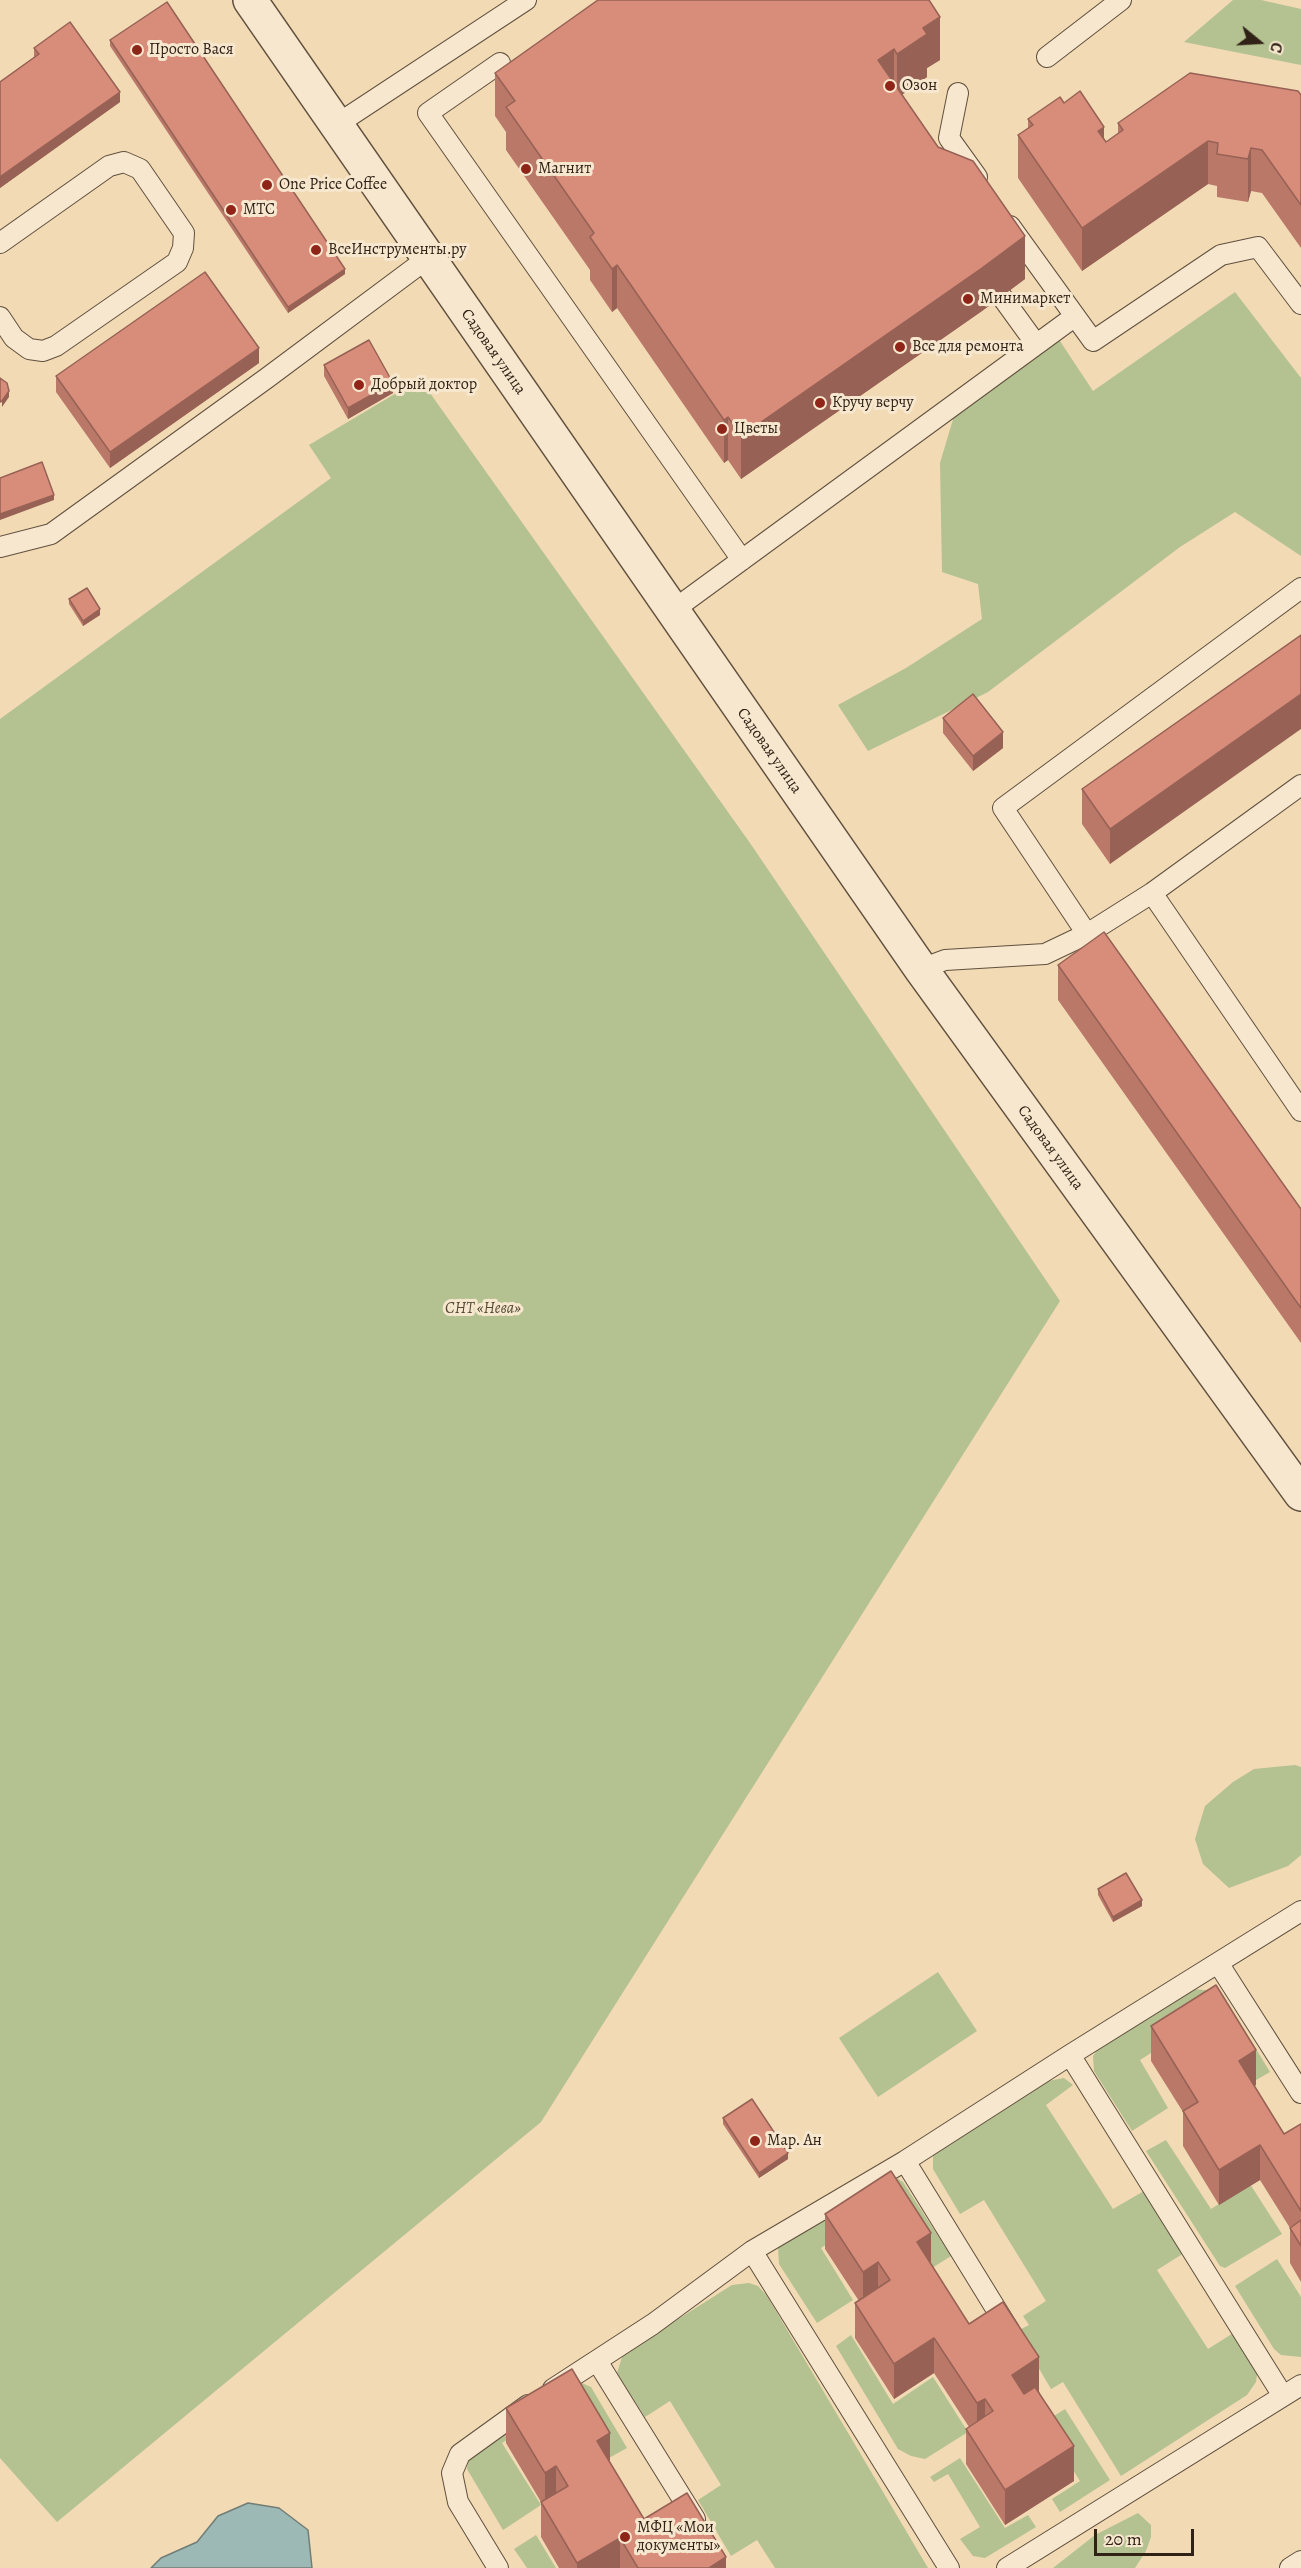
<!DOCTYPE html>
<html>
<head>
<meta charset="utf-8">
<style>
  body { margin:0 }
  #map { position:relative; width:1301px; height:2568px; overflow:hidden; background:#f1dab4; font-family:Alegreya,serif }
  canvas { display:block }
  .north { position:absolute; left:1229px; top:12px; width:60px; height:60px; -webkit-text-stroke:4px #f6e7ce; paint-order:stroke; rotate:108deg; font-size:16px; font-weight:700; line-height:24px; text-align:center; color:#312217 }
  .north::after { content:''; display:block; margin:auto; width:21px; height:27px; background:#312217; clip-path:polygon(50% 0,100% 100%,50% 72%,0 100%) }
  .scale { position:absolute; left:1094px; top:2529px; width:100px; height:27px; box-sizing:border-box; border:3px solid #312217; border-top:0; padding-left:8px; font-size:18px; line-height:21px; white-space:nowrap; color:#312217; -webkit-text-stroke:4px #f6e7ce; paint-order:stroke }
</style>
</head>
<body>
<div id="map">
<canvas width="1301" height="2568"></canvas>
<div class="north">С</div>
<div class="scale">20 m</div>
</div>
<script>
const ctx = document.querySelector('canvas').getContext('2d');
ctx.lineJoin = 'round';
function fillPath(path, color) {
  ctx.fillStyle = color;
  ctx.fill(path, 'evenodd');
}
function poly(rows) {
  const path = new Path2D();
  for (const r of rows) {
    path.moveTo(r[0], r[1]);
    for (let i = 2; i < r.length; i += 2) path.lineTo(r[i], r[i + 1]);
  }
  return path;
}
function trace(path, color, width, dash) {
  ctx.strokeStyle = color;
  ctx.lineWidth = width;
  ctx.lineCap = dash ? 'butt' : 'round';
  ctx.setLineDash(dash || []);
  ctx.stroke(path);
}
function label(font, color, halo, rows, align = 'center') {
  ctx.font = font + ' Alegreya,serif';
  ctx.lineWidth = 6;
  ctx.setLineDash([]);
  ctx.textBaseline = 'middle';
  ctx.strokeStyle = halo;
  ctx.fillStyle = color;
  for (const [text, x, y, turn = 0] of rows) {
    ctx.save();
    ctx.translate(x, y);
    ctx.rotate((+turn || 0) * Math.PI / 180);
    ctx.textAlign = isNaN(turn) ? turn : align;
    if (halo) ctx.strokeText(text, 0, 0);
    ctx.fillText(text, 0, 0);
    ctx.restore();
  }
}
const green = poly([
  [1233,0,1261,0,1301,9,1301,65,1184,42],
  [1235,292,1301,378,1301,556,1235,512,1180,547,988,692,868,751,838,705,906,668,982,619,978,584,942,572,940,463,957,406,1052,329,1093,391],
  [420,379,750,843,1060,1301,541,2122,57,2522,0,2458,0,719,331,478,309,445],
  [1295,1765,1301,1767,1301,1855,1288,1866,1229,1888,1203,1864,1195,1839,1205,1806,1233,1782,1254,1769],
  [938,1972,977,2031,878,2097,839,2038],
  [1193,1989,1215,1991,1223,1995,1270,2072,1251,2083,1209,2016,1140,2060,1168,2108,1132,2131,1094,2071,1093,2056,1102,2043],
  [1064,2078,1073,2085,1046,2105,1113,2209,1144,2191,1184,2253,1157,2270,1208,2349,1235,2332,1258,2368,1256,2382,1247,2395,1121,2476,1063,2382,1051,2389,1017,2331,1029,2325,1023,2316,1046,2301,984,2200,960,2214,933,2169,933,2156,940,2146,1048,2081],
  [1166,2140,1211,2209,1250,2184,1282,2234,1225,2268,1220,2266,1146,2151],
  [895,2177,903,2182,951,2256,932,2268,891,2202,821,2248,853,2300,817,2323,779,2264,778,2248,787,2235],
  [1277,2259,1301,2297,1301,2357,1281,2355,1274,2349,1235,2286],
  [749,2283,758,2286,767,2296,928,2568,775,2568,757,2540,731,2556,698,2500,721,2485,670,2401,645,2417,617,2373,623,2354,732,2285],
  [851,2335,893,2404,933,2377,968,2432,925,2459,911,2456,898,2449,836,2346],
  [577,2381,591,2387,627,2448,607,2459,570,2401,502,2443,541,2505,503,2530,467,2469,468,2458],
  [1065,2409,1110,2480,1060,2512,1052,2499,1080,2481,1043,2423],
  [960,2458,1005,2528,1028,2515,1036,2527,985,2558,973,2556,960,2539,980,2527,948,2474,934,2482,930,2477],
  [1138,2513,1151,2525,1151,2537,1146,2551,1135,2568,1053,2568,1095,2535],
  [536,2535,556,2568,527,2568,514,2549]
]);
const water = poly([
  [248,2503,279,2508,308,2530,312,2568,151,2568,161,2558,197,2542,218,2516,248,2503]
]);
const service = poly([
  [1047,57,1121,0],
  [500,63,428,113,742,560],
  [958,93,949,138,977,177],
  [336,125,526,0],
  [1010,226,1093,341,1221,255,1258,247,1301,304],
  [0,243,109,166,124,162,140,169,184,233,183,248,177,262,56,346,43,351,29,349,14,338,0,317],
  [986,275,1036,344],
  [0,547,51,534,267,378,428,258],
  [672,611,1074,317],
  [1152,893,1301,1111],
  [1087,934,1003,808,1301,588],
  [921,969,945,960,1045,954,1087,934,1152,893,1301,785],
  [1218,1963,1301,2093],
  [1070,2055,1283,2396],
  [905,2161,1009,2330],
  [752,2251,949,2568],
  [597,2361,695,2519],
  [553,2389,653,2324,752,2251,905,2161,1070,2055,1301,1911],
  [498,2568,458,2502,452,2473,460,2454,528,2405],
  [1007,2568,1301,2385],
  [1290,2568,1301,2561]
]);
const minor = poly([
  [250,0,921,969,1301,1494]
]);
const wall = poly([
  [929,0,940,60,927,68,927,77,902,95,1025,279,982,311,741,479,728,460,724,463,617,308,612,312,590,280,590,270,506,150,506,132,495,116,495,73],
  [110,40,345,274,288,313,110,46],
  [34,48,120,102,0,188,0,82,34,57],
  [1301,95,1301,248,1262,193,1251,191,1248,202,1217,197,1217,186,1208,184,1082,271,1018,178,1018,135,1028,128,1028,119,1064,103,1104,138,1106,142,1118,133,1118,123],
  [259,363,110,468,56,392,56,376],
  [324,365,393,393,348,419,324,376],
  [69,599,100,615,83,626,69,604],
  [1301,635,1110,864,1082,824,1082,789],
  [943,718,1003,748,973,771,943,733],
  [1058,965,1301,1209,1301,1343,1058,1000],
  [1098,1889,1142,1906,1113,1922,1098,1895],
  [1151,2026,1256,2085,1254,2086,1284,2134,1301,2124,1301,2282,1290,2263,1290,2228,1260,2180,1219,2205,1183,2146,1183,2112,1151,2061],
  [723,2118,788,2159,759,2178,723,2124],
  [825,2214,931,2264,969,2324,1039,2391,1074,2481,1005,2525,966,2464,966,2429,969,2427,934,2373,894,2399,855,2338,855,2303,859,2301,825,2249],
  [506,2408,610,2462,644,2519,726,2568,559,2568,541,2537,541,2502,506,2443]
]);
const shadedWall = poly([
  [940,17,940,60,927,68,927,77,897,98,897,54,923,28],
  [894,49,894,92,878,60],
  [120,92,120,102,0,188,0,177],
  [1104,127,1104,170,1098,131],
  [1208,141,1208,184,1082,271,1082,228],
  [1251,148,1251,191,1248,202,1248,159],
  [1025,236,1025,279,982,311,741,479,741,436],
  [617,265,617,308,612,312,612,269],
  [345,269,345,274,288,313,288,307],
  [259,348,259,363,110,468,110,452],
  [393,383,393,393,348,419,348,408],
  [9,391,9,397,2,407,2,401],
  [728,417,728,460,724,463,724,420],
  [54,495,54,500,0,520,0,514],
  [100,609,100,615,83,626,83,621],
  [1301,694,1301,729,1110,864,1110,829],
  [1003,732,1003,748,973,771,973,756],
  [1142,1900,1142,1906,1113,1922,1113,1917],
  [1256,2050,1256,2085,1239,2096,1239,2061],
  [1260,2145,1260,2180,1219,2205,1219,2170],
  [788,2153,788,2159,759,2178,759,2173],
  [931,2233,931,2269,917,2242],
  [878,2262,878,2297,863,2307,863,2272],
  [934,2338,934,2373,894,2399,894,2364],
  [1039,2357,1039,2392,1012,2410,1012,2375],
  [985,2399,985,2434,977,2439,977,2403],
  [610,2433,610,2469,597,2441],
  [1074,2446,1074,2481,1005,2525,1005,2490],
  [556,2466,556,2502,545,2509,545,2473],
  [620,2538,620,2568,577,2568,577,2563],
  [726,2557,726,2568,709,2568]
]);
const building = poly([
  [598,0,929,0,940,17,923,28,927,34,897,54,894,49,878,60,938,147,973,161,1025,236,982,268,741,436,728,417,724,420,617,265,612,269,590,237,594,233,506,107,515,101,495,73,598,0],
  [167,2,345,269,288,307,110,40,167,2],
  [70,22,120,92,0,177,0,82,39,54,34,48,70,22],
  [1190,73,1298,91,1301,95,1301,205,1262,150,1251,148,1248,159,1217,154,1218,143,1208,141,1082,228,1018,135,1033,125,1028,119,1060,97,1064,103,1080,91,1104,127,1098,131,1106,142,1123,130,1118,123,1190,73],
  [205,272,259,348,110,452,56,376,205,272],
  [369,340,393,383,348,408,324,365,369,340],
  [0,378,7,383,9,391,2,401,0,402,0,378],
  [42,462,54,495,0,514,0,478,42,462],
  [87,588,100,609,83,621,69,599,87,588],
  [1301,635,1301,694,1110,829,1082,789,1301,635],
  [973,694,1003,732,973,756,943,718,973,694],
  [1104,932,1301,1209,1301,1308,1058,965,1104,932],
  [1126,1873,1142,1900,1113,1917,1098,1889,1126,1873],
  [1216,1985,1256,2050,1239,2061,1284,2134,1301,2124,1301,2211,1260,2145,1219,2170,1183,2111,1198,2102,1151,2026,1216,1985],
  [752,2099,788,2153,759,2173,723,2118,752,2099],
  [891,2171,931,2233,917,2242,969,2324,1003,2302,1039,2357,1012,2375,1024,2394,1035,2387,1074,2446,1005,2490,966,2429,993,2411,985,2399,977,2403,934,2338,894,2364,855,2303,890,2280,878,2262,863,2272,825,2214,891,2171],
  [1301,2220,1301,2246,1290,2228,1301,2220],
  [572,2369,610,2433,597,2441,644,2519,687,2493,726,2557,709,2568,638,2568,620,2538,577,2563,541,2502,568,2486,556,2466,545,2473,506,2408,572,2369]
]);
const markers = [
  [137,50,6,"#8f2418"],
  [890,86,6,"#8f2418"],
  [526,169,6,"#8f2418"],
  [267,185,6,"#8f2418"],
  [231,210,6,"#8f2418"],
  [316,250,6,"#8f2418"],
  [968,299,6,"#8f2418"],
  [900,347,6,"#8f2418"],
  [359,385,6,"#8f2418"],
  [820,403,6,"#8f2418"],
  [722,429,6,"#8f2418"],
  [755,2141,6,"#8f2418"],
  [625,2537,6,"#8f2418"]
];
const poiNames = [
  ["Просто Вася",149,50],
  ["Озон",902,86],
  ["Магнит",538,169],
  ["One Price Coffee",279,185],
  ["МТС",243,210],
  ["ВсеИнструменты.ру",328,250],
  ["Минимаркет",980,299],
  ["Все для ремонта",912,347],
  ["Добрый доктор",371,385],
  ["Кручу верчу",832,403],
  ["Цветы",734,429],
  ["Мар. Ан",767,2141],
  ["МФЦ «Мои",637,2528],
  ["документы»",637,2546]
];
const streetNames = [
  ["Садовая улица",493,352,55],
  ["Садовая улица",769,751,55],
  ["Садовая улица",1050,1148,54]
];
const parkNames = [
  ["СНТ «Нева»",483,1309]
];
fillPath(green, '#b4c191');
fillPath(water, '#9cb9b5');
trace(water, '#717d76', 1.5);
trace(service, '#61503e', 22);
trace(minor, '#61503e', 36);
trace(service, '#f6e7ce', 20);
trace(minor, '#f6e7ce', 33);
fillPath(wall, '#ba7869');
fillPath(shadedWall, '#976255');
fillPath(building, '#d88c7a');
trace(building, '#976255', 1.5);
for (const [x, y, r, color] of markers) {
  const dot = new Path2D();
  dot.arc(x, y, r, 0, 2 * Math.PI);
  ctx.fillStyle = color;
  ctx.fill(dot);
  trace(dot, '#f6e7ce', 2);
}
label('16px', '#312217', '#f6e7ce', poiNames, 'left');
label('16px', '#312217', '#f6e7ce', streetNames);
label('italic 16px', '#524a36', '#f6e7ce', parkNames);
</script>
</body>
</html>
